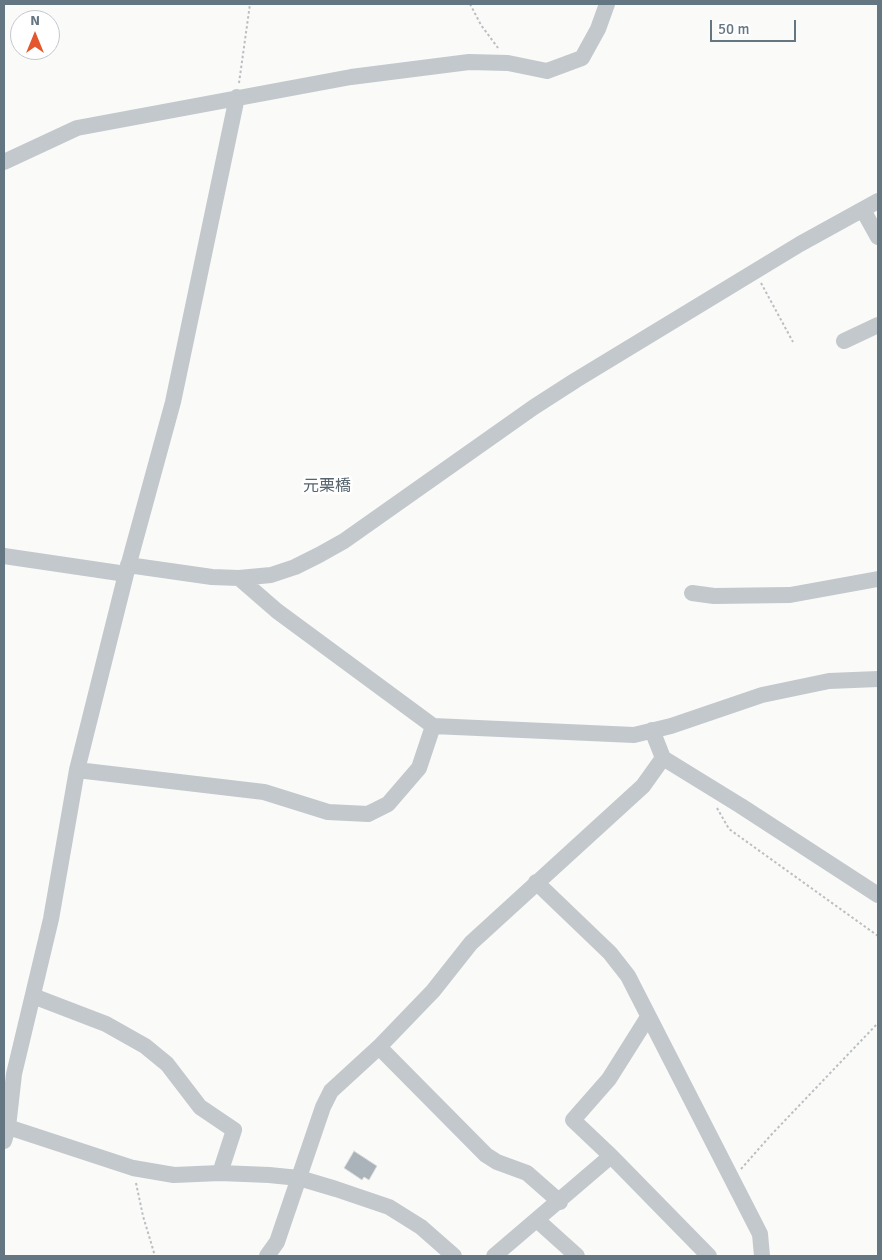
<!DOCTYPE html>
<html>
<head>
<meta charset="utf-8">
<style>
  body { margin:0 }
  #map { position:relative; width:882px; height:1260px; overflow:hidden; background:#fafaf8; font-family:Signika,sans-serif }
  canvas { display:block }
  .frame { position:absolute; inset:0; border:5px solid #657683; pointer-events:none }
  .north { position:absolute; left:10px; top:10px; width:50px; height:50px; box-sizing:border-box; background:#fff; border:1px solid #c1c8cd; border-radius:50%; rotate:0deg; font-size:14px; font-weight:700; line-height:20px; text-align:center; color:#657683 }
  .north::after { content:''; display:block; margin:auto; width:18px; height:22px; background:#e4572e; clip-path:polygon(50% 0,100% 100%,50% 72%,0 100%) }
  .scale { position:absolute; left:710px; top:20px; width:86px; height:22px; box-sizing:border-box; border:2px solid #657683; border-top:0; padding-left:6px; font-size:15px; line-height:18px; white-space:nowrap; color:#657683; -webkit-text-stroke:4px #fff; paint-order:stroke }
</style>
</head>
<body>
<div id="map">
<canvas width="882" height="1260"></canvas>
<div class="frame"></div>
<div class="north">N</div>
<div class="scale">50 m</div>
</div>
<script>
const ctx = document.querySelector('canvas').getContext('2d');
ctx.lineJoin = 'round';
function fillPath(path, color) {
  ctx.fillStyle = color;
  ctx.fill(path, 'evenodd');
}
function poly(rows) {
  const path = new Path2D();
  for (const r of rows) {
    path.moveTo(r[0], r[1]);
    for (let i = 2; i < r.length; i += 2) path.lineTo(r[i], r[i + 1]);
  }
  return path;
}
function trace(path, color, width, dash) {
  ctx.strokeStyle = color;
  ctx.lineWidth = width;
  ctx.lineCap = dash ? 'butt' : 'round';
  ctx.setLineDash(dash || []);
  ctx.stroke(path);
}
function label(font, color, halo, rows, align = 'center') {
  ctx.font = font + ' Signika,"Noto Sans JP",sans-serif';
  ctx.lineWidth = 5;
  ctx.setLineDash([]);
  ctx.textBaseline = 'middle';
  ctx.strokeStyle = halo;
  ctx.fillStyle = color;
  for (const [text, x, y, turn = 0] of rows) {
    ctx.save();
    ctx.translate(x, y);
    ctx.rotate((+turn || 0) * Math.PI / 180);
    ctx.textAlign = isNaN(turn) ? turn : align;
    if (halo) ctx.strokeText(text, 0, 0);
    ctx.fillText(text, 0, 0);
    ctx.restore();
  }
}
const building = poly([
  [354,1151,377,1166,369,1180,364,1177,362,1180,344,1168,354,1151]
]);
const path = poly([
  [470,4,481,25,498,48],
  [239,83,250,4],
  [761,283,793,342],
  [717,808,729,829,878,936],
  [741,1169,771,1135,878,1023],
  [136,1183,143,1216,155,1256]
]);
const minor = poly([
  [4,162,77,128,351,77,469,62,508,63,547,71,582,58,598,29,607,4],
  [863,210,878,237],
  [844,341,878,325],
  [4,556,126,574],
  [128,565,212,577,239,578,271,575,295,567,319,555,344,541,534,407,576,380,800,244,878,201],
  [239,578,277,611,433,726,634,735,671,726,762,695,829,681,878,679],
  [692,593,714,596,790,595,878,579],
  [663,758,741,806,878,895],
  [77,770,264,792,328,812,368,814,388,804,419,768,433,726],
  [536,882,610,953,628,976,760,1234,762,1256],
  [33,996,106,1024,145,1046,167,1064,200,1107,234,1130,220,1173],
  [379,1047,486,1155,497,1162,527,1173,560,1202],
  [8,1127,133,1168,174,1175,220,1173,269,1175,299,1178,336,1189,389,1207,421,1227,454,1256],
  [4,1141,8,1127,14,1074,51,919,77,770,126,574,173,402,237,97],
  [611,1156,573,1120,609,1079,648,1017],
  [537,1220,577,1256],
  [267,1256,277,1242,323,1107,331,1091,379,1047,433,991,471,943,643,786,663,758,652,730],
  [494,1256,611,1156,709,1256]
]);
const quarterNames = [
  ["元栗橋",327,487]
];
fillPath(building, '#aab3b9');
trace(building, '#dcdcda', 1);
trace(path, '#bbbfc2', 2, [2.5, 2.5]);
trace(minor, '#c3c8cc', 16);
label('16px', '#57646e', '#fff', quarterNames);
</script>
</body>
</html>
